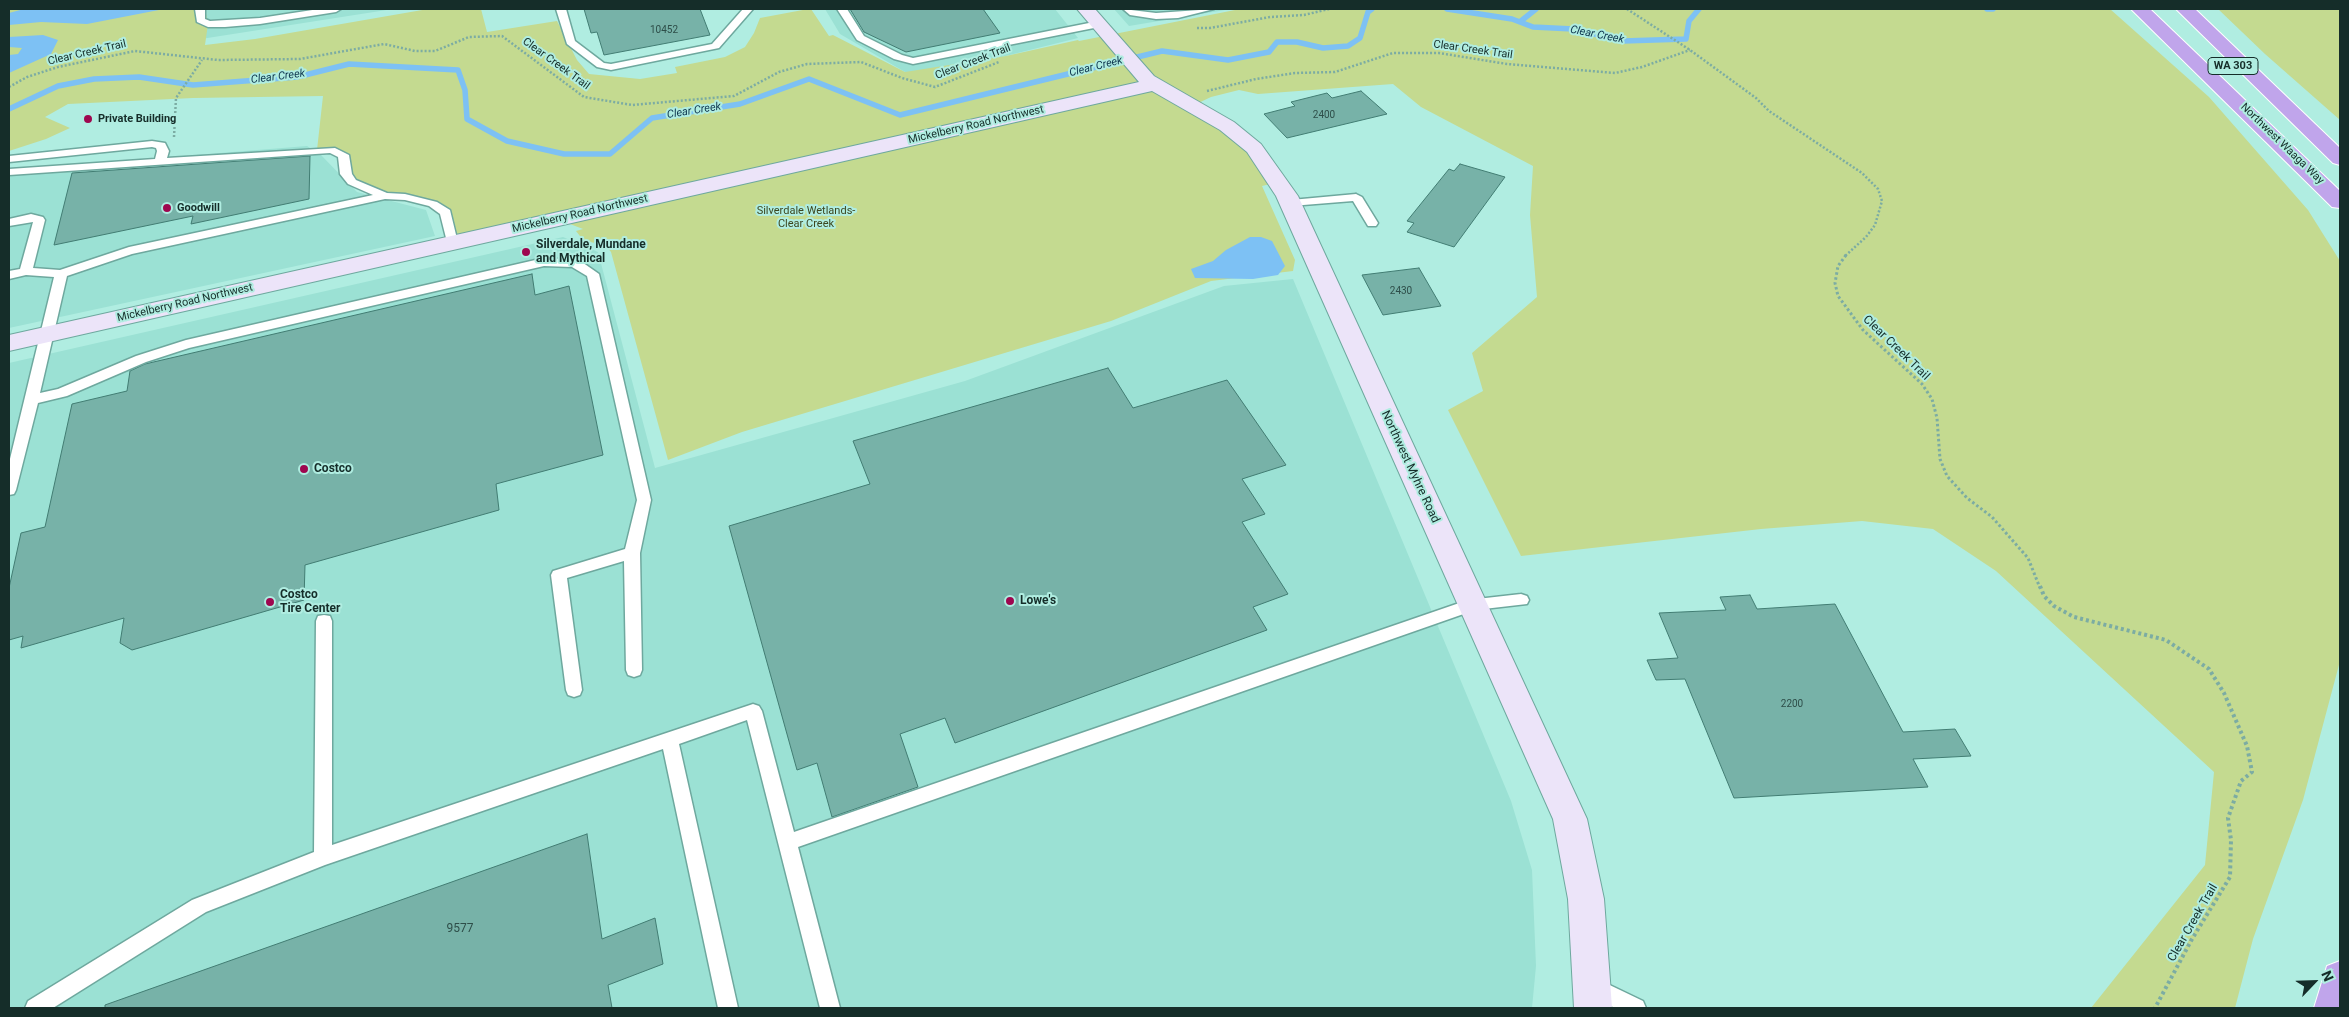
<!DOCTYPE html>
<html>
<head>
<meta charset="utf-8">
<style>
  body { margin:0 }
  #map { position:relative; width:2349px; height:1017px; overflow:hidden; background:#b0ede1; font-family:Roboto,sans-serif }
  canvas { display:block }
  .frame { position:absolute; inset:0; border:10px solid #152d29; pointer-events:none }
  .north { position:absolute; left:2289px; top:957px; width:50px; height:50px; -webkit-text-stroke:4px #b0ede1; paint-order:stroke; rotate:66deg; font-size:14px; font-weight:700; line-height:20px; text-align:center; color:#152d29 }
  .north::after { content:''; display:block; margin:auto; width:18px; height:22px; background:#152d29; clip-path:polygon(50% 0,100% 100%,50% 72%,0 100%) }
</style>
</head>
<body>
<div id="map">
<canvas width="2349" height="1017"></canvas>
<div class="frame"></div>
<div class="north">N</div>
</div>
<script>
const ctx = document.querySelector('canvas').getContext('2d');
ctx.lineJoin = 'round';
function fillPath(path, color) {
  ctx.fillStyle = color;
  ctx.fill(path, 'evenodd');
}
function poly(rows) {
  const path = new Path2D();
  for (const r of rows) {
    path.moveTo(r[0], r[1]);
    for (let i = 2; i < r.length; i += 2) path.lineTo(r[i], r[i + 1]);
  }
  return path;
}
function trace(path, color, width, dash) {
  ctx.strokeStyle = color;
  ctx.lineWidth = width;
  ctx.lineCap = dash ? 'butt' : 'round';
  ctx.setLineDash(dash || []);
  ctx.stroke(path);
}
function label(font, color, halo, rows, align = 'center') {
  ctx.font = font + ' Roboto,sans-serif';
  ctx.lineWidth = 4;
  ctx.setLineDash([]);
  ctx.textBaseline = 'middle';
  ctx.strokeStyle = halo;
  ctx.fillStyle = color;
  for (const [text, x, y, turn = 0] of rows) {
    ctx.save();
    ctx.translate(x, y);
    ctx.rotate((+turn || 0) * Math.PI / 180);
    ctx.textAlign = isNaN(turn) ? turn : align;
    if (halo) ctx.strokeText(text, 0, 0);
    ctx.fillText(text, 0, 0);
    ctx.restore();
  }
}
const built = poly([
  [197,9,393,9,201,39],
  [825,9,1055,9,1078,38,933,74,905,72,840,34],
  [1114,9,1231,9,1129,26],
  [307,146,321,155,357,192,426,210,435,236,9,328,9,170],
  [563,237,598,252,655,468,965,381,1224,286,1293,279,1511,801,1532,870,1536,966,1532,1008,9,1008,9,363]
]);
const green = poly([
  [9,9,205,9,208,24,205,45,255,39,428,9,481,9,487,32,557,21,577,60,589,74,640,79,677,73,675,67,725,57,745,47,754,33,760,18,808,9,811,9,829,36,833,35,905,72,1006,56,1078,40,1079,41,1240,9,2110,9,2209,97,2308,210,2340,261,2340,661,2303,800,2253,939,2235,1008,2091,1008,2205,865,2214,772,1996,571,1933,529,1862,521,1761,529,1521,556,1448,410,1483,391,1472,353,1537,297,1530,215,1533,166,1421,107,1393,84,1258,94,1239,90,1211,97,1192,106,1206,114,1279,182,1262,186,1295,260,1293,271,1211,281,1111,321,742,432,668,460,611,252,606,246,583,240,576,231,583,229,557,219,452,243,445,212,433,204,385,196,356,183,343,155,317,150,323,96,193,98,68,104,45,117,70,128,46,139,9,151],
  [2218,9,2340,9,2340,120,2265,54]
]);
const water = poly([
  [24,9,164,9,87,24,41,22,9,25,9,13],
  [43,35,58,40,51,54,9,73,9,55,18,54,22,48,9,47,9,37],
  [1250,237,1261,237,1272,241,1285,266,1278,275,1253,279,1195,278,1191,269,1213,261,1226,250]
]);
const stream = poly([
  [1447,9,1512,19,1533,27,1573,29,1623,41,1686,39,1689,21,1699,9],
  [1987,9,1993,9],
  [1521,21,1536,9],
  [9,109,58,86,94,79,139,77,193,85,297,77,349,64,458,70,465,90,467,119,507,141,564,154,610,154,652,118,740,104,809,79,900,115,1162,51,1228,60,1269,52,1277,42,1297,42,1323,48,1348,46,1360,38,1368,12,1372,9]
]);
const building = poly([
  [584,9,700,9,710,35,604,55,597,32,591,33,584,9],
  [850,9,983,9,1000,33,906,52,864,32,850,9],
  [1361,91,1387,114,1287,138,1264,114,1295,106,1291,102,1327,93,1332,98,1361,91],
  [310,156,309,199,191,224,193,216,54,245,72,173,310,156],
  [1460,164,1505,177,1454,247,1407,232,1414,223,1407,221,1449,169,1454,171,1460,164],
  [1419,268,1441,306,1383,315,1362,275,1419,268],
  [532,274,535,295,569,286,603,455,496,484,499,510,305,565,304,600,132,650,120,643,124,618,21,648,23,636,9,640,9,588,21,533,45,527,72,404,127,391,130,371,145,364,532,274],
  [1108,368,1133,408,1227,380,1286,465,1242,479,1265,514,1242,522,1288,594,1253,607,1267,630,955,743,945,718,900,734,918,787,832,817,817,763,797,770,729,526,870,484,853,441,1108,368],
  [1750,595,1757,609,1835,604,1903,732,1955,729,1971,756,1913,759,1928,787,1734,798,1685,679,1656,680,1647,660,1678,658,1659,613,1726,610,1720,597,1750,595],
  [587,834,602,939,655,918,663,964,608,985,612,1008,105,1008,105,1005,587,834]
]);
const pathFar2 = poly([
  [1627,9,1690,50,1756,98,1769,111,1862,173,1878,189,1882,201,1875,225,1866,237,1845,256],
  [1197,28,1210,28,1270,17,1304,15,1329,9],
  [9,87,27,77,58,67,135,51,218,60,300,59,384,44,415,51,435,51,469,37,502,36,584,97,632,105,734,96,779,72,807,64,861,62,902,78,935,87,999,62],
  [1207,91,1256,79,1295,73,1335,72,1393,53,1439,53,1507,64,1615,73,1642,67,1690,50],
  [174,137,176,98,202,60]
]);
const pathFar1 = poly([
  [1846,255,1838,266,1835,283,1838,296,1863,330,1922,384,1932,399,1937,418,1940,459,1947,476,1967,498,1992,517,2028,558,2040,588]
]);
const path = poly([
  [2040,586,2044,596,2054,606,2074,617,2166,640,2209,669,2224,693,2247,746,2252,772,2241,781,2228,818,2231,840,2230,877,2192,939,2155,1008]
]);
const lane = poly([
  [195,9,205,9,205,19,210,21,260,18,319,9,341,9,336,12,260,24,225,27,208,27,197,22,195,9],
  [556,9,566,9,575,41,604,63,611,64,712,44,743,9,753,9,719,48,611,70,597,67,567,44,556,9],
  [837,9,847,9,864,36,902,55,913,58,1099,21,1104,24,1099,27,913,64,894,59,857,40,837,9],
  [1123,9,1156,13,1214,9,1178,18,1156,19,1130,15,1123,9],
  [152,141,165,143,169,151,167,158,335,148,349,155,352,174,356,180,387,193,405,194,437,202,450,210,458,243,452,247,448,246,440,214,429,206,405,200,385,199,132,254,67,276,40,393,58,389,136,356,186,340,544,258,579,260,599,274,651,500,640,553,642,670,640,675,634,677,628,675,626,670,624,561,567,578,582,690,580,695,574,697,568,695,566,690,551,575,553,571,625,549,637,500,587,276,572,267,544,266,189,348,146,362,67,396,38,403,16,490,14,494,9,495,9,463,54,277,26,275,9,279,9,271,20,269,33,222,9,226,9,219,31,214,43,217,45,220,33,268,60,270,129,247,373,195,348,184,340,174,338,157,330,153,9,175,9,169,155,159,157,151,156,148,152,147,9,162,9,156,152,141],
  [1356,194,1362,197,1378,223,1376,226,1368,226,1353,201,1291,206,1285,203,1291,200,1356,194],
  [1521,594,1527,596,1529,600,1527,604,1475,610,798,847,840,1008,820,1008,747,720,679,744,738,1008,718,1008,663,749,325,865,206,912,53,1008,25,1008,28,1001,192,900,314,852,316,621,318,616,324,615,330,616,332,621,332,845,753,704,759,706,762,711,794,832,1468,600,1521,594],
  [1593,977,1643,1001,1646,1008,1615,1008,1586,994,1583,987,1586,980,1593,977]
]);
const secondary = poly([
  [1077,9,1095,9,1154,76,1234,122,1261,144,1298,196,1587,819,1604,899,1612,1008,1574,1008,1568,899,1553,819,1276,196,1247,152,1220,130,1152,91,9,351,9,335,1139,82,1077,9]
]);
const highway = poly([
  [2131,9,2150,9,2340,191,2340,208,2332,207,2131,9],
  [2176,9,2195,9,2340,148,2340,165,2333,163,2176,9],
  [2340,961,2340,1008,2314,1008,2327,966,2340,961]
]);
const markers = [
  [88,119,5,"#9e074f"],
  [167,208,5,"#9e074f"],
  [526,252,5,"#9e074f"],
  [304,469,5,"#9e074f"],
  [1010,601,5,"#9e074f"],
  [270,602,5,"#9e074f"]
];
const numberNames = [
  ["10452",664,30],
  ["2400",1324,115],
  ["2430",1401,291],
  ["2200",1792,704]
];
const farWaternames = [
  ["Clear Creek",1597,35,11],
  ["Clear Creek",1096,67,-14],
  ["Clear Creek",278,77,-7],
  ["Clear Creek",694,111,-9]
];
const farStreetnames = [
  ["Clear Creek Trail",1473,50,8],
  ["Clear Creek Trail",87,53,-13],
  ["Clear Creek Trail",973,62,-21],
  ["Clear Creek Trail",556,64,36],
  ["Mickelberry Road Northwest",976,125,-13],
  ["Northwest Waaga Way",2282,144,44],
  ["Mickelberry Road Northwest",580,214,-13],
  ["Mickelberry Road Northwest",185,303,-13]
];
const shields = [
  [2233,66,50]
];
const shieldNames = [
  ["WA 303",2233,66]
];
const farPoinames = [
  ["Private Building",98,119],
  ["Goodwill",177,208]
];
const farParknames = [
  ["Silverdale Wetlands-",806,211],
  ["Clear Creek",806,224]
];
const poiNames = [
  ["Silverdale, Mundane",536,245],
  ["and Mythical",536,259],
  ["Costco",314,469],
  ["Costco",280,595],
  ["Tire Center",280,609],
  ["Lowe's",1020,601]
];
const streetNames = [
  ["Clear Creek Trail",1896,348,44],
  ["Northwest Myhre Road",1410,467,65],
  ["Clear Creek Trail",2193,923,-60]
];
const nearNumbernames = [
  ["9577",460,929]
];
fillPath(built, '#9be1d4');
fillPath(green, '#c4da90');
fillPath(water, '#7dc1f4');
trace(stream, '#7dc1f4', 5.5);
fillPath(building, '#77b2a8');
trace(building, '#427d73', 1);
trace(lane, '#6ea89e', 3);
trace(secondary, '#6ea89e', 2);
trace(highway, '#fff', 2);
trace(pathFar2, '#7caca3', 2.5, [2, 2]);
trace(pathFar1, '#7caca3', 3, [2.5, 2.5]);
trace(path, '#7caca3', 4, [3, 3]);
fillPath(lane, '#fff');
fillPath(secondary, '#ece4f9');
fillPath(highway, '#c0a5eb');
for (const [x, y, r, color] of markers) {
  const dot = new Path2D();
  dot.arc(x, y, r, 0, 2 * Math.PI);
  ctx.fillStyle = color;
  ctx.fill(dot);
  trace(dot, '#b0ede1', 2);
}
label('10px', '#2e4e49', null, numberNames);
label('italic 11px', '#0d344d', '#b0ede1', farWaternames);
label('11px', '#152d29', '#b0ede1', farStreetnames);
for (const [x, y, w] of shields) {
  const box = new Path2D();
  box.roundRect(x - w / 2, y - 8.5, w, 17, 4);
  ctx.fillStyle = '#b0ede1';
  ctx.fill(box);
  trace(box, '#152d29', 1);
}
label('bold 11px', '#152d29', null, shieldNames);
label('bold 11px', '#152d29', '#b0ede1', farPoinames, 'left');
label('11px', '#3c461f', '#b0ede1', farParknames);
label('bold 12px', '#152d29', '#b0ede1', poiNames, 'left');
label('12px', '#152d29', '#b0ede1', streetNames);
label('12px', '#2e4e49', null, nearNumbernames);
</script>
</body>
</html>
